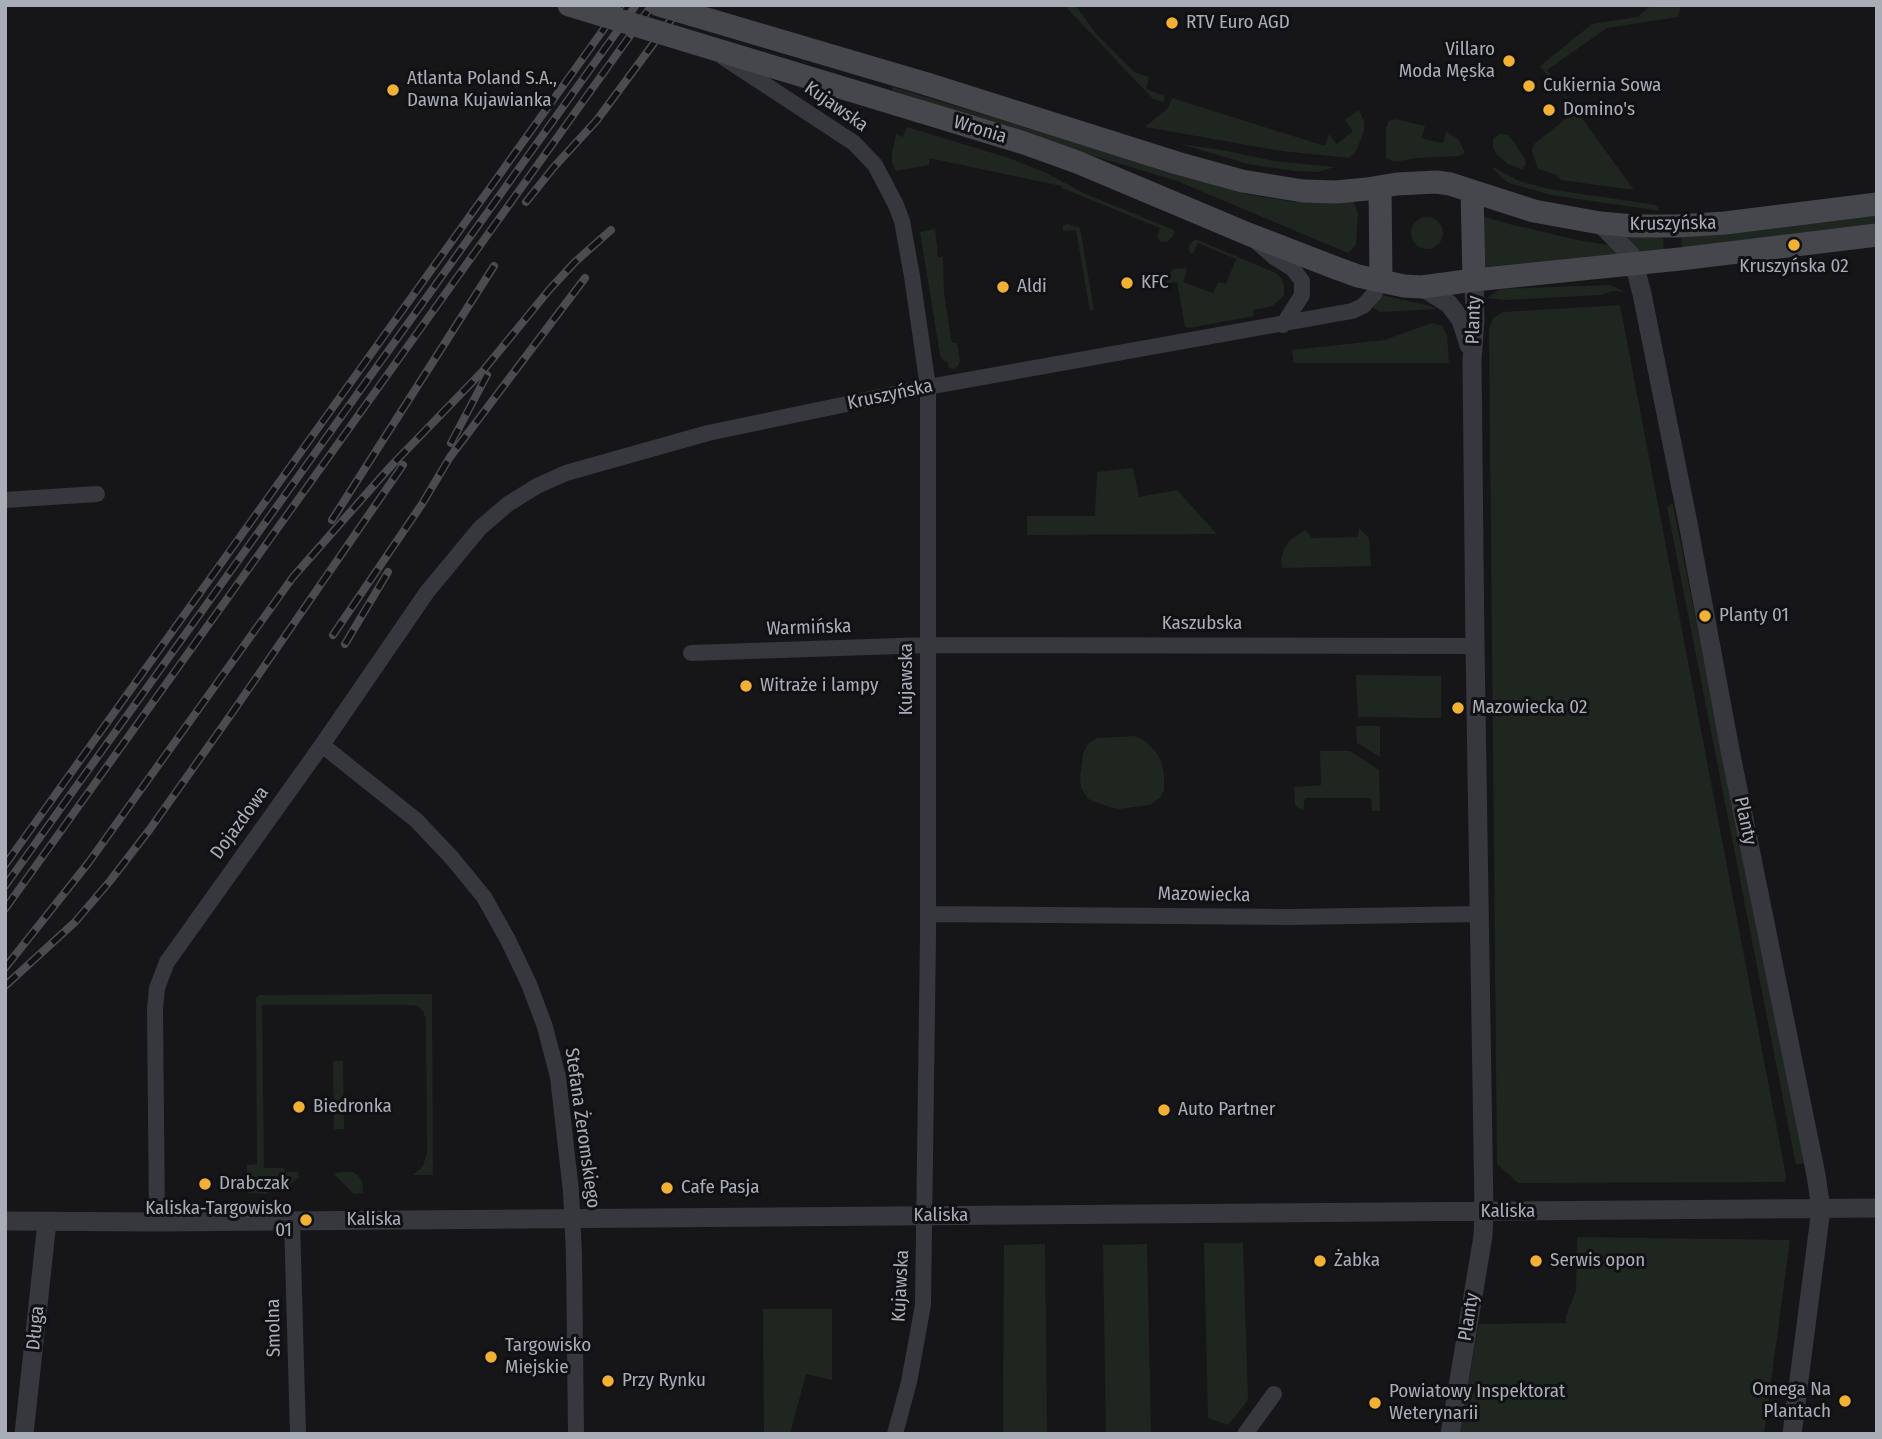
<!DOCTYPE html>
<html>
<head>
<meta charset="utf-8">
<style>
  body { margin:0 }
  #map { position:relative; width:1882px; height:1439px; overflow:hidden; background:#161618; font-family:"Fira Sans Condensed",sans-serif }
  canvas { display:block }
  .frame { position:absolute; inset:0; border:7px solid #a8adb8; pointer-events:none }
</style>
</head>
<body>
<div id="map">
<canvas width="1882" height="1439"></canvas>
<div class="frame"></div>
</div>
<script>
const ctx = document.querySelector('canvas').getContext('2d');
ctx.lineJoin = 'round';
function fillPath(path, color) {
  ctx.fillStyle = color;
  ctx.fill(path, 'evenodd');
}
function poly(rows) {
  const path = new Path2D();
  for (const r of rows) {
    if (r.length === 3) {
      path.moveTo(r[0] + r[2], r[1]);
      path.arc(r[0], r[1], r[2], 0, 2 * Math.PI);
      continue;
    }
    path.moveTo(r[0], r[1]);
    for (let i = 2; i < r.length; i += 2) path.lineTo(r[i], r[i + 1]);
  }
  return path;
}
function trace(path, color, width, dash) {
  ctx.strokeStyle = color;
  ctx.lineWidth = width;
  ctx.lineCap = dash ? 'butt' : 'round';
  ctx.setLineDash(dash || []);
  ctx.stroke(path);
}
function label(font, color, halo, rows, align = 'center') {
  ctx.font = font + ' "Fira Sans Condensed",sans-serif';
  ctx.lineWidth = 6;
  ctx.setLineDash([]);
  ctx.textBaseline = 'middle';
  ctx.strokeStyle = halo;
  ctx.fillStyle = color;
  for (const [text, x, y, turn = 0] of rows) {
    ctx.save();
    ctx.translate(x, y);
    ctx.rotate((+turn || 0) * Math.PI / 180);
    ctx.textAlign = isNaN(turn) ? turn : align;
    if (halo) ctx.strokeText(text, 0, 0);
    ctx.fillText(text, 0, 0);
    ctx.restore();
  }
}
const green = poly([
  [1064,5,1075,5,1097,35,1134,72,1149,77,1146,89,1165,96,1164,102,1153,99],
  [1652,5,1681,5,1678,17,1607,28,1547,70,1634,190,1561,180,1557,175,1538,169,1532,151,1534,144,1576,111,1540,66,1592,24,1637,17],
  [893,87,1245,194,1295,202,1354,202,1358,213,1356,245,1348,253,1177,181,1087,154,892,90],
  [1172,98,1325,146,1329,134,1337,144,1353,131,1345,120,1359,110,1364,121,1364,131,1357,149,1350,158,1281,151,1145,127,1168,108],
  [1395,119,1425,126,1422,138,1429,140,1443,143,1446,131,1459,140,1465,153,1459,156,1416,158,1394,162,1386,158,1386,128,1389,121],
  [907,127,1009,158,1044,172,1088,195,1174,230,1174,235,1167,242,1161,242,1157,237,1160,228,1062,188,1061,186,929,158,929,165,896,171,892,163,892,154,896,134,903,137],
  [1499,134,1508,135,1514,142,1525,159,1526,164,1523,169,1521,169,1508,164,1496,154,1493,148,1493,139],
  [1181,144,1222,150,1274,161,1335,167,1318,172,1295,171,1248,164],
  [1491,166,1519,181,1549,189,1656,205,1660,211,1551,195,1509,183,1502,178],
  [1877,215,1877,226,1682,248,1681,237],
  [1482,216,1509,224,1578,240,1609,245,1620,255,1481,267],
  [1427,233,16],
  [1067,224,1080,228,1094,310,1090,311,1076,230,1063,231,1063,226],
  [935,229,938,257,943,257,944,292,951,339,953,343,957,343,960,361,958,366,954,369,949,368,948,363,942,359,940,355,920,232],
  [1624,236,1663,237,1664,250,1639,253],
  [1195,239,1276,273,1281,278,1284,285,1284,294,1282,298,1272,306,1253,310,1254,316,1189,328,1185,327,1177,282,1168,283,1165,282,1173,269,1185,268,1187,270,1183,282,1213,293,1218,282,1226,284,1236,259,1198,243,1194,252,1192,254,1189,251,1189,246],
  [1610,285,1625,292,1612,291,1601,295,1504,300,1487,298,1501,289],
  [1382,295,1430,306,1437,309,1380,312,1373,308],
  [1620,305,1786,1176,1785,1182,1518,1183,1497,1164,1489,330,1493,318,1503,312],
  [1432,323,1442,326,1447,335,1449,363,1294,363,1292,350,1384,340],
  [1133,468,1139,497,1177,490,1217,534,1027,535,1027,516,1095,516,1097,472],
  [1672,503,1673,505,1804,1163,1796,1165,1667,507],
  [1359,528,1369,538,1371,566,1282,568,1281,560,1284,549,1290,540,1305,530,1312,538,1358,537],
  [1356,675,1441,676,1441,718,1358,717],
  [1356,726,1380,726,1380,757,1357,743],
  [1135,736,1145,741,1156,752,1162,763,1164,776,1164,790,1161,797,1150,805,1119,809,1109,807,1088,799,1081,788,1080,776,1083,753,1089,743,1097,738],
  [1320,751,1350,751,1379,770,1380,811,1372,811,1371,798,1305,798,1303,810,1298,808,1295,804,1294,787,1321,785],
  [432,994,433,1175,413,1175,423,1166,427,1153,426,1019,423,1011,418,1006,407,1005,262,1005,264,1168,284,1168,285,1172,298,1172,299,1177,284,1189,273,1190,266,1194,247,1193,247,1165,257,1164,256,998,259,995],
  [333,1061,343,1061,344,1129,334,1129],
  [340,1172,352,1172,358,1175,362,1182,363,1193,354,1194,334,1174],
  [1577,1237,1790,1240,1764,1434,1459,1434,1479,1324,1566,1323,1566,1316,1576,1291],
  [1204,1243,1243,1243,1248,1400,1228,1425,1208,1418],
  [1045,1244,1047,1434,1008,1434,1003,1431,1004,1245],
  [1147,1244,1151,1434,1106,1434,1103,1245],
  [763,1309,832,1309,832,1380,806,1374,790,1434,764,1434]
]);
const minor = poly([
  [723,57,854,143,875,165,896,205,902,221,912,276,928,387,928,936,923,1305,909,1382,895,1434],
  [1258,243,1274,257,1293,269,1302,281,1302,295,1283,325],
  [5,500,97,494],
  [691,653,928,645,1475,646],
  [322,745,416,820,452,858,484,897,508,940,529,984,545,1027,558,1077,571,1191,574,1255,576,1434],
  [928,914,1290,917,1480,914],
  [292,1221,298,1434],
  [157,1222,155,1009,157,988,167,962,322,745,427,592,480,528,508,504,537,486,566,473,708,433,928,387,1352,311,1363,306,1374,294,1381,281],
  [1245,1434,1274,1394]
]);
const tertiary = poly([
  [1600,223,1630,254,1634,263,1642,294,1688,523,1730,750,1816,1175,1821,1209,1792,1434],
  [1422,287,1449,304,1461,320,1469,345],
  [5,1221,157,1222,1877,1208],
  [24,1434,47,1222],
  [1450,1434,1483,1236,1484,1211,1475,646,1472,360,1475,320,1474,280]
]);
const secondary = poly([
  [927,84,1177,163,1242,181,1303,191,1336,192,1367,189,1397,184,1436,182,1450,184,1534,211,1600,223,1634,226,1677,226,1725,223,1877,204],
  [919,111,1024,143,1077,162,1248,234,1336,268,1358,276,1404,286,1422,287,1474,280,1680,259,1877,235],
  [1380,187,1381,281],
  [1472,191,1474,280]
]);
const rail = poly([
  [526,202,554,167,597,120,682,5],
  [451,443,487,375],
  [332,520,494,266],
  [333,635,422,504,450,457,585,278],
  [345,644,388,572],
  [5,865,621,5],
  [5,886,636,5],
  [5,909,652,5],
  [5,968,89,862,293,577,391,466,482,372,549,290,575,262,611,230],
  [5,986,75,922,110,881,150,829,232,713,403,465]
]);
const secondaryBridge = poly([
  [569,5,919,111],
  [659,5,927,84]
]);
const markers = [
  [1172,23,7,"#f2b134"],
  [1509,61,7,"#f2b134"],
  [1529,86,7,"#f2b134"],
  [393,90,7,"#f2b134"],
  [1549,110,7,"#f2b134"],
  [1794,245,7,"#f2b134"],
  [1127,283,7,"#f2b134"],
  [1003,287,7,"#f2b134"],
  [1705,616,7,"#f2b134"],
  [746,686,7,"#f2b134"],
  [1458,708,7,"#f2b134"],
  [299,1107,7,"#f2b134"],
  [1164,1110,7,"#f2b134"],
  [205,1184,7,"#f2b134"],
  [667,1188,7,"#f2b134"],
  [306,1220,7,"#f2b134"],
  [1320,1261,7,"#f2b134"],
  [1536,1261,7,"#f2b134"],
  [491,1357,7,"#f2b134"],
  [608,1381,7,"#f2b134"],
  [1845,1401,7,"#f2b134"],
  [1375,1403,7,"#f2b134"]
];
const poiNames = [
  ["RTV Euro AGD",1186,23],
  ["Villaro",1495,50,"right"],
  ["Moda Męska",1495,72,"right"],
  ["Atlanta Poland S.A.,",407,79],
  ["Dawna Kujawianka",407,101],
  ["Cukiernia Sowa",1543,86],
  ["Domino's",1563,110],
  ["Kruszyńska 02",1794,267,"center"],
  ["KFC",1141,283],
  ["Aldi",1017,287],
  ["Planty 01",1719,616],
  ["Witraże i lampy",760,686],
  ["Mazowiecka 02",1472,708],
  ["Biedronka",313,1107],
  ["Auto Partner",1178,1110],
  ["Drabczak",219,1184],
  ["Cafe Pasja",681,1188],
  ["Kaliska-Targowisko",292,1209,"right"],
  ["01",292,1231,"right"],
  ["Żabka",1334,1261],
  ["Serwis opon",1550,1261],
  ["Targowisko",505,1346],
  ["Miejskie",505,1368],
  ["Przy Rynku",622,1381],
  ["Omega Na",1831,1390,"right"],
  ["Plantach",1831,1412,"right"],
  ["Powiatowy Inspektorat",1389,1392],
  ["Weterynarii",1389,1414]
];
const streetNames = [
  ["Kujawska",836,107,35],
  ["Wronia",980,130,17],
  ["Kruszyńska",1673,224,-1],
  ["Planty",1474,320,-88],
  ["Kruszyńska",890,395,-12],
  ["Kaszubska",1202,624],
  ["Warmińska",809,628,-2],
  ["Kujawska",907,679,-90],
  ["Planty",1745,821,78],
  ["Dojazdowa",240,823,-54],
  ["Mazowiecka",1204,895,1],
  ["Stefana Żeromskiego",582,1128,82],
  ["Kaliska",1508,1212],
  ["Kaliska",941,1216],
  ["Kaliska",374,1220],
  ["Kujawska",901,1286,-87],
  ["Planty",1469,1317,-81],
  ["Długa",36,1328,-84],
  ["Smolna",274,1328,-91]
];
fillPath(green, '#1e261f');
trace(minor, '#37383d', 16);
trace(tertiary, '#37383d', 19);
trace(secondary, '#45474d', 23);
trace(rail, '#4a4c52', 8);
trace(rail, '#111113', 5, [16]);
trace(secondaryBridge, '#45474d', 23);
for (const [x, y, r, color] of markers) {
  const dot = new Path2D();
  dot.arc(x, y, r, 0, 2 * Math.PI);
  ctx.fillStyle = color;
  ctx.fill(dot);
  trace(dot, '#111113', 2.5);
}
label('19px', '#a8adb8', '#111113', poiNames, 'left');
label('19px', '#a8adb8', '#111113', streetNames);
</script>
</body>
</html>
